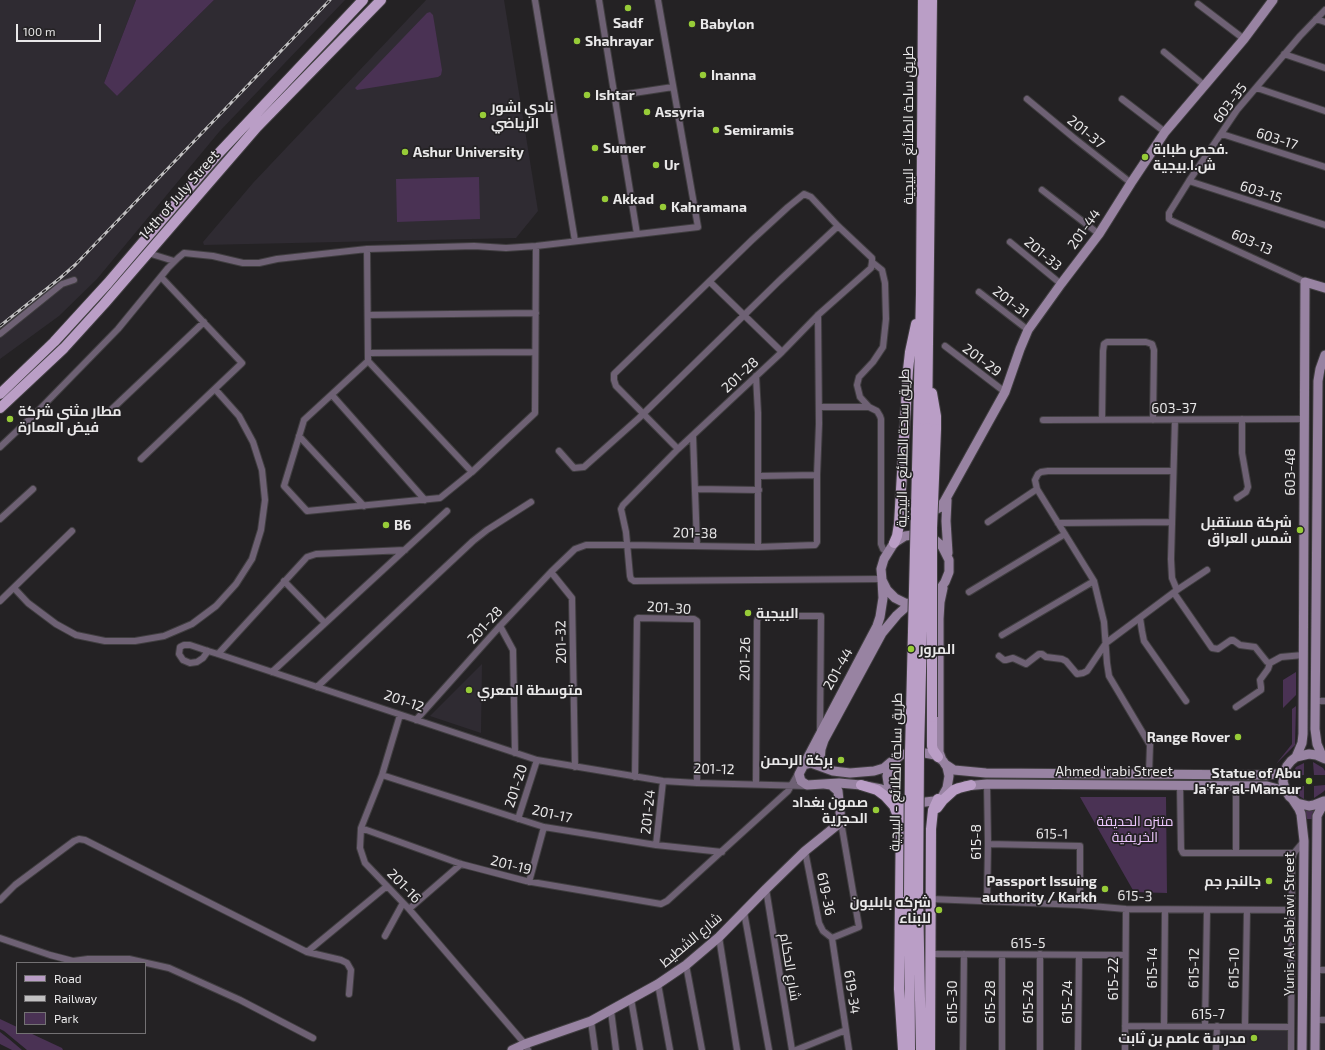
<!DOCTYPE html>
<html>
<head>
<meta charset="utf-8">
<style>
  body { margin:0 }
  #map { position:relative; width:1325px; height:1050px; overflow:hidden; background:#242224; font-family:"Exo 2",sans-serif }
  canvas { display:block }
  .legend { position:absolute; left:16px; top:962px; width:130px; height:72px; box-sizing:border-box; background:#242224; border:1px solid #737173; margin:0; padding:5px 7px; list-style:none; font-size:12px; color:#e9e8e9 }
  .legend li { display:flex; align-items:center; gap:8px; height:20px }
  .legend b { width:20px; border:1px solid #737173 }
  .scale { position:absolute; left:16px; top:24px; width:85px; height:18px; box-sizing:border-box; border:2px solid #e9e8e9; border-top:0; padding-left:5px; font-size:12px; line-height:14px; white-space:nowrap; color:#e9e8e9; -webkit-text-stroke:3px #242224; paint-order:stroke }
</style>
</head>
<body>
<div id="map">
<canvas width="1325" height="1050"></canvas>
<ul class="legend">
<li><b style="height:5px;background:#ba9ec6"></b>Road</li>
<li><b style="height:5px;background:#c2c1c2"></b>Railway</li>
<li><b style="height:11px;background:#4a3254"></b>Park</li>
</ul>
<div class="scale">100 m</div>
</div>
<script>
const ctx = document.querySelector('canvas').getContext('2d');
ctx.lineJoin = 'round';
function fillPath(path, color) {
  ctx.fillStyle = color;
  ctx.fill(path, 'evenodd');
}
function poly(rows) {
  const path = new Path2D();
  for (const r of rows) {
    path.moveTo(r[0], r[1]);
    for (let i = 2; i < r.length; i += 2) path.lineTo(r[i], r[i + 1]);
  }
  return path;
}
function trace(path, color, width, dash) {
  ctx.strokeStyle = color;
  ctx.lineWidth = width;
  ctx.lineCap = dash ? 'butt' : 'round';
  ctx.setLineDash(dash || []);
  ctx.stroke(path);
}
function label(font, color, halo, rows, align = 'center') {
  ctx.font = font + ' "Exo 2",Cairo,sans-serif';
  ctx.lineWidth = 3.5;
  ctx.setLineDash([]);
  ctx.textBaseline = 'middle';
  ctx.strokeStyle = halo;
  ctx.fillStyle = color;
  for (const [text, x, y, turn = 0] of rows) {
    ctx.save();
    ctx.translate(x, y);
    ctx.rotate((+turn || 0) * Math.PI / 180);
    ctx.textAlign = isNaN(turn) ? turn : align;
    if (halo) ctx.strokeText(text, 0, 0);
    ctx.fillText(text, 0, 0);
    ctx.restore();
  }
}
const built = poly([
  [0,0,136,0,104,83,117,96,214,0,345,0,219,132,97,279,59,316,0,359],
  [426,0,504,0,538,211,516,238,204,245,203,242,253,183],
  [482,664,481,733,430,716],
  [1217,1026,1291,1027,1291,1050,1216,1050]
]);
const green = poly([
  [136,0,214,0,117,96,104,83],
  [430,12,433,15,442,70,441,75,438,77,357,90,355,88,427,13],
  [479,177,480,219,397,222,396,179],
  [1296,672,1296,695,1283,708,1283,680],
  [1296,706,1295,745,1276,764,1292,744,1292,709],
  [1313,762,1323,768,1325,771,1325,775,1314,775],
  [1304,763,1304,775,1291,776,1296,767],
  [1325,785,1325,790,1323,792,1314,798,1314,786],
  [1291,786,1304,786,1304,799,1296,794],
  [1080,797,1166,797,1167,893,1134,892],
  [1303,809,1315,809,1312,819,1306,819],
  [0,1019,17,1027,17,1033,30,1033,62,1048,63,1050,27,1050,4,1031,0,1029],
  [0,1032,9,1039,22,1050,12,1050,0,1044]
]);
const street = poly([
  [535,0,575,241],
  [599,0,637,234],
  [1198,4,1244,39],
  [1316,19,1325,22],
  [1164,52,1204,85],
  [1284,54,1325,68],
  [1257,88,1325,111],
  [614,96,673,87],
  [1027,99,1074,138,1131,183],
  [1122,99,1165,132],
  [1222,134,1325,167],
  [1189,181,1325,225],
  [1042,190,1099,234],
  [1010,242,1061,284],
  [367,249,368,361,472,472],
  [148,253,174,261],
  [872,262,871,268,818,315,782,352,678,449,623,505,621,509,626,532,630,576,631,579,634,581,882,579],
  [710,282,782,352],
  [1305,282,1172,221,1169,219,1169,213,1189,181,1237,110,1300,36,1325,10],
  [979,292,1028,330],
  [368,315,536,313],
  [0,334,62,284,74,280],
  [945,346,1005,392],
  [368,353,535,352],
  [368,361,304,420,284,486,307,511,440,498,472,472,535,413,536,246],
  [756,376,758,413,758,547],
  [332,395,425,500],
  [819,407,869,407,877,411,880,416,881,419,881,544,883,549,887,552],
  [112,409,204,322],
  [1043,420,1304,419],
  [1102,420,1103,351,1104,344,1107,342,1146,342,1152,344,1154,350,1153,420],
  [1175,420,1171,559,1172,578,1177,590],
  [299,436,364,506],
  [693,436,697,545],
  [0,447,35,414,118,329,168,268,178,258,184,253,213,256,243,263,259,263,277,259,367,249,474,246,506,248,536,246,698,227,658,0],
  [678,449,616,386,614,380,614,374,752,240,788,207,804,194,811,197,838,226,872,258,872,262,882,270,885,283,886,319,883,347,873,362,859,377,857,385,860,397,869,407],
  [559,451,574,468,584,467,639,418,779,281,838,226],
  [141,459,242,363,161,277],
  [759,476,817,475],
  [695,489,759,490],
  [1237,498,1246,492,1248,487,1242,453,1242,419],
  [0,519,33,489],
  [988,522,1037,489],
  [1058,523,1172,522],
  [405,550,316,554,307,557,218,654,537,760,663,781,697,783,807,786],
  [551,572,572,598,575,767],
  [284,581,325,623],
  [14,588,28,603,56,624,76,635,105,641,135,641,164,636,192,624,216,606,236,584,252,559,261,530,265,500,262,470,253,442,239,416,215,389],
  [969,592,1065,534],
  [1174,593,1212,648,1218,649,1231,640,1233,640,1240,645,1255,647,1267,662,1270,663],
  [0,601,72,531],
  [1140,618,1142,631,1144,641,1186,701],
  [500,626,513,650,515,753],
  [1002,635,1094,581],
  [208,651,203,658,197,662,190,663,183,660,179,654,180,647,184,645,190,645,208,651,218,654],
  [999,656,1004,660,1006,660,1013,658,1026,664,1039,654,1042,654,1046,657,1062,659,1066,661,1077,674,1083,673,1087,671,1106,643,1177,590,1207,570],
  [272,672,447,511],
  [317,687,473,541,487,530,531,502],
  [1315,701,1325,701],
  [1236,707,1261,690,1261,687,1260,680,1268,669,1270,663,1281,657,1303,655],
  [400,715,382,775,361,828,360,848,365,863,409,909,525,1044,528,1050],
  [416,720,500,626,551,572,575,549,586,545,627,545,758,547,815,545,817,542,817,475,819,424,818,315],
  [1149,774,1150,745,1109,676,1107,663,1104,622,1094,581,1037,489,1035,480,1038,474,1041,472,1048,471,1173,471],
  [382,775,544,827,656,845,722,852],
  [635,777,637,619,638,618,694,619,697,621,697,783],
  [756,784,757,621,758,618,760,616,821,616,820,732],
  [987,784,988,844,987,901],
  [1180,786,1181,849,1183,853,1294,853],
  [1236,786,1236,853],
  [518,819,537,760],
  [361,828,461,864,526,881,661,904,667,901,788,791,799,772],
  [988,844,1080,846,1080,905],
  [656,845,663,781],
  [805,851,819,923,823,931,832,938],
  [529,882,544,827],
  [766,889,792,1050],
  [930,899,1080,905,1126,909,1292,910],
  [0,900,15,885,74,841,79,839,85,840,307,952,387,886],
  [409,909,461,864],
  [744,912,769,1050],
  [385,936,403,903],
  [719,937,737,1050],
  [0,938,50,955,73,961,88,959,129,959,169,968,240,1000,313,1038],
  [832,938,859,927,841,822],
  [832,938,849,1050],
  [307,952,341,960,347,963,351,970,349,994],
  [931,954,1125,955],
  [686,965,702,1050],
  [1315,970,1325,970],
  [658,984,670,1050],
  [631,999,640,1050],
  [611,1011,616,1050],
  [1315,1020,1325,1020],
  [591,1021,595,1050],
  [1125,1026,1291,1027],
  [1164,1026,1165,910],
  [1205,1026,1207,910],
  [1245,1026,1247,910],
  [796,1050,846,1030],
  [963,1050,964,954],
  [1002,1050,1002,955],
  [1040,1050,1040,954],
  [1078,1050,1079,955],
  [1125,1050,1126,909],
  [1216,1050,1217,1026],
  [1291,1050,1292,860,1294,853,1304,841]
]);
const secondary = poly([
  [947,500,946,521,948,553],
  [928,515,931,512,939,508,944,502,1005,392,1020,349,1028,330,1061,284,1099,234,1131,183,1165,132,1244,39,1273,0],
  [920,534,930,536,942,546,949,560,949,572,945,582,935,596,927,602,922,603,911,604,905,603,895,598,887,590,882,580,881,569,884,559,894,543,905,536,920,534],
  [882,580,883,598,880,617,877,626,799,774,801,781,807,785,839,783,861,785,881,789,887,791,898,799],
  [912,752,925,753,935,755,943,761,947,767,949,776,947,788,942,797,934,801,917,803,902,801,895,796,889,789,887,776,890,764,901,755,912,752],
  [1296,757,1302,743,1303,734,1305,282,1325,288],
  [1323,758,1317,744,1315,729,1318,381,1320,369,1325,355],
  [942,760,939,752,939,619,940,602,943,588],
  [945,764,954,770,986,773,1267,775,1284,773],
  [802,767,804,765,811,763,833,771,850,773,874,771,884,768,891,762],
  [833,771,824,766,820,759,821,749,824,740,882,633,897,615,906,607,913,605],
  [965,786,987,784,1267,786,1286,791],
  [1293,800,1299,809,1301,814,1304,841,1302,1050],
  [1324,801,1314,805,1309,806,1297,803,1289,796,1286,791,1283,782,1284,773,1287,766,1291,761,1296,757,1309,754,1316,755,1325,759],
  [512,1050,525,1044,591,1021,658,984,686,965,719,937,766,889,805,851,841,822,838,791,831,785,824,784],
  [1315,1050,1317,816,1325,801]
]);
const primary = poly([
  [932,393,936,416,936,429],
  [0,394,54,342,108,283,218,154,363,0],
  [0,408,64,348,104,304,257,127,381,0],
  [918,428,921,294,923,0],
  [927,428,932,0],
  [894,543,897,536,899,524,908,370,910,352,916,324],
  [932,717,932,746,933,750,938,757],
  [861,785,877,790,885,796,894,806,899,819],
  [898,799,901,805,901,811,899,989,903,1050],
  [937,808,943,800,954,790,959,788,971,785],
  [918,896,921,1050],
  [909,897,910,1050],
  [930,1050,931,829,933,810,938,799]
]);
const rail = poly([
  [0,326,59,279,75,265,330,0]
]);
const primaryBridge = poly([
  [932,717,932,528,936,429],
  [918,896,919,753,927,428],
  [909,897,910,753,918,428]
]);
const markers = [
  [628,8,4,"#97cc38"],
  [692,24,4,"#97cc38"],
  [577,41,4,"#97cc38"],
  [703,75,4,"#97cc38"],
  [587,95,4,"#97cc38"],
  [647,112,4,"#97cc38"],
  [483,115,4,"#97cc38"],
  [716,130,4,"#97cc38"],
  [595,148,4,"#97cc38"],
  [405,152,4,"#97cc38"],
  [1145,157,4,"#97cc38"],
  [656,165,4,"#97cc38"],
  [605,199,4,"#97cc38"],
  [663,207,4,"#97cc38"],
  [10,419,4,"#97cc38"],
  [386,525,4,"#97cc38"],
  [1300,530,4,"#97cc38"],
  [748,613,4,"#97cc38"],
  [911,649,4,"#97cc38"],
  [469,690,4,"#97cc38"],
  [1238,737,4,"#97cc38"],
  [841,760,4,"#97cc38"],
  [1309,781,4,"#97cc38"],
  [876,810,4,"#97cc38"],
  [1269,881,4,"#97cc38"],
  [1105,889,4,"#97cc38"],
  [939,910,4,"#97cc38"],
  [1254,1038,4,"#97cc38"]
];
const poiNames = [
  ["Sadf",628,23,"center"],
  ["Babylon",700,24],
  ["Shahrayar",585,41],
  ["Inanna",711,75],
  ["Ishtar",595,95],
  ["نادي اشور",491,107],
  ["الرياضي",491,123],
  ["Assyria",655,112],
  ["Semiramis",724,130],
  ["Sumer",603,148],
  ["فحص طبابة.",1153,149],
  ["ش.ا.بيجية",1153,165],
  ["Ashur University",413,152],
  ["Ur",664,165],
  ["Akkad",613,199],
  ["Kahramana",671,207],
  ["مطار مثنى شركة",18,411],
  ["فيض العمارة",18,427],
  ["شركة مستقبل",1292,522,"right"],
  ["شمس العراق",1292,538,"right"],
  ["B6",394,525],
  ["البيجية",756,613],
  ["المرور",919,649],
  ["متوسطة المعري",477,690],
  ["Range Rover",1230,737,"right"],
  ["بركة الرحمن",833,760,"right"],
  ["Statue of Abu",1301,773,"right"],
  ["Ja'far al-Mansur",1301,789,"right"],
  ["صمون بغداد",868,802,"right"],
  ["الحجرية",868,818,"right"],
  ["Passport Issuing",1097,881,"right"],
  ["authority / Karkh",1097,897,"right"],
  ["جالنجر جم",1261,881,"right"],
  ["شركه بابليون",931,902,"right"],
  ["للبناء",931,918,"right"],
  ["مدرسة عاصم بن ثابت",1246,1038,"right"]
];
const streetNames = [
  ["603-35",1230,103,-53],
  ["طريق ساحة الطلائع - البيجية",908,125,-90],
  ["201-37",1086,132,39],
  ["603-17",1277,139,18],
  ["603-15",1261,192,18],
  ["14th of July Street",179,195,-49],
  ["201-44",1084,229,-55],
  ["603-13",1252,242,24],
  ["201-33",1043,254,40],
  ["201-31",1011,302,38],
  ["201-29",982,360,37],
  ["201-28",740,375,-43],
  ["603-37",1174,408],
  ["طريق ساحة الطلائع - البيجية",903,448,-89],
  ["603-48",1290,472,-90],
  ["201-38",695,533,1],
  ["201-30",669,608,4],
  ["201-28",485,625,-48],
  ["201-32",561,642,-91],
  ["201-26",745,659,-89],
  ["201-44",838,669,-61],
  ["201-12",404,701,19],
  ["201-12",714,769,2],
  ["Ahmed 'rabi Street",1114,771],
  ["طريق ساحة الطلائع - البيجية",896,772,-89],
  ["201-20",516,786,-72],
  ["201-24",648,812,-84],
  ["201-17",552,814,13],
  ["615-1",1052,834,1],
  ["615-8",976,842,-90],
  ["201-19",511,865,14],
  ["201-16",404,886,46],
  ["619-36",826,894,78],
  ["615-3",1135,896,2],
  ["Yunis Al Sab'awi Street",1289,924,-90],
  ["شارع الشطيط",691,940,-40],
  ["615-5",1028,943],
  ["شارع الحكام",790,967,81],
  ["615-14",1152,968,-90],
  ["615-12",1194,968,-89],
  ["615-10",1234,968,-89],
  ["615-22",1113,979,-90],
  ["619-34",852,992,81],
  ["615-30",952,1002,-90],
  ["615-28",990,1002,-90],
  ["615-26",1028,1002,-90],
  ["615-24",1067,1002,-90],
  ["615-7",1208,1014]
];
const parkNames = [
  ["متنزه الحديقة",1135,821],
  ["الخريفية",1135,837]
];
fillPath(built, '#2f2b32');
fillPath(green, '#4a3254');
trace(street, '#403e40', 8);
trace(secondary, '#403e40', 11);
trace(primary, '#403e40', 12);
trace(street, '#6e6174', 6);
trace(secondary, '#9883a2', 9);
trace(primary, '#ba9ec6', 10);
trace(rail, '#c2c1c2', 3);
trace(rail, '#242224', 1.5, [4.5]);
trace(primaryBridge, '#403e40', 12, []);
trace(primaryBridge, '#ba9ec6', 10);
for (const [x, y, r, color] of markers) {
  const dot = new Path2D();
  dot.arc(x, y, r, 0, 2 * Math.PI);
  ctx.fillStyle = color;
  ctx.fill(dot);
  trace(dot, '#242224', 1.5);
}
label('bold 14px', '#e9e8e9', '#242224', poiNames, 'left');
label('14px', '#e9e8e9', '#242224', streetNames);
label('14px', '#ecc6fd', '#242224', parkNames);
</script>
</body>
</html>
